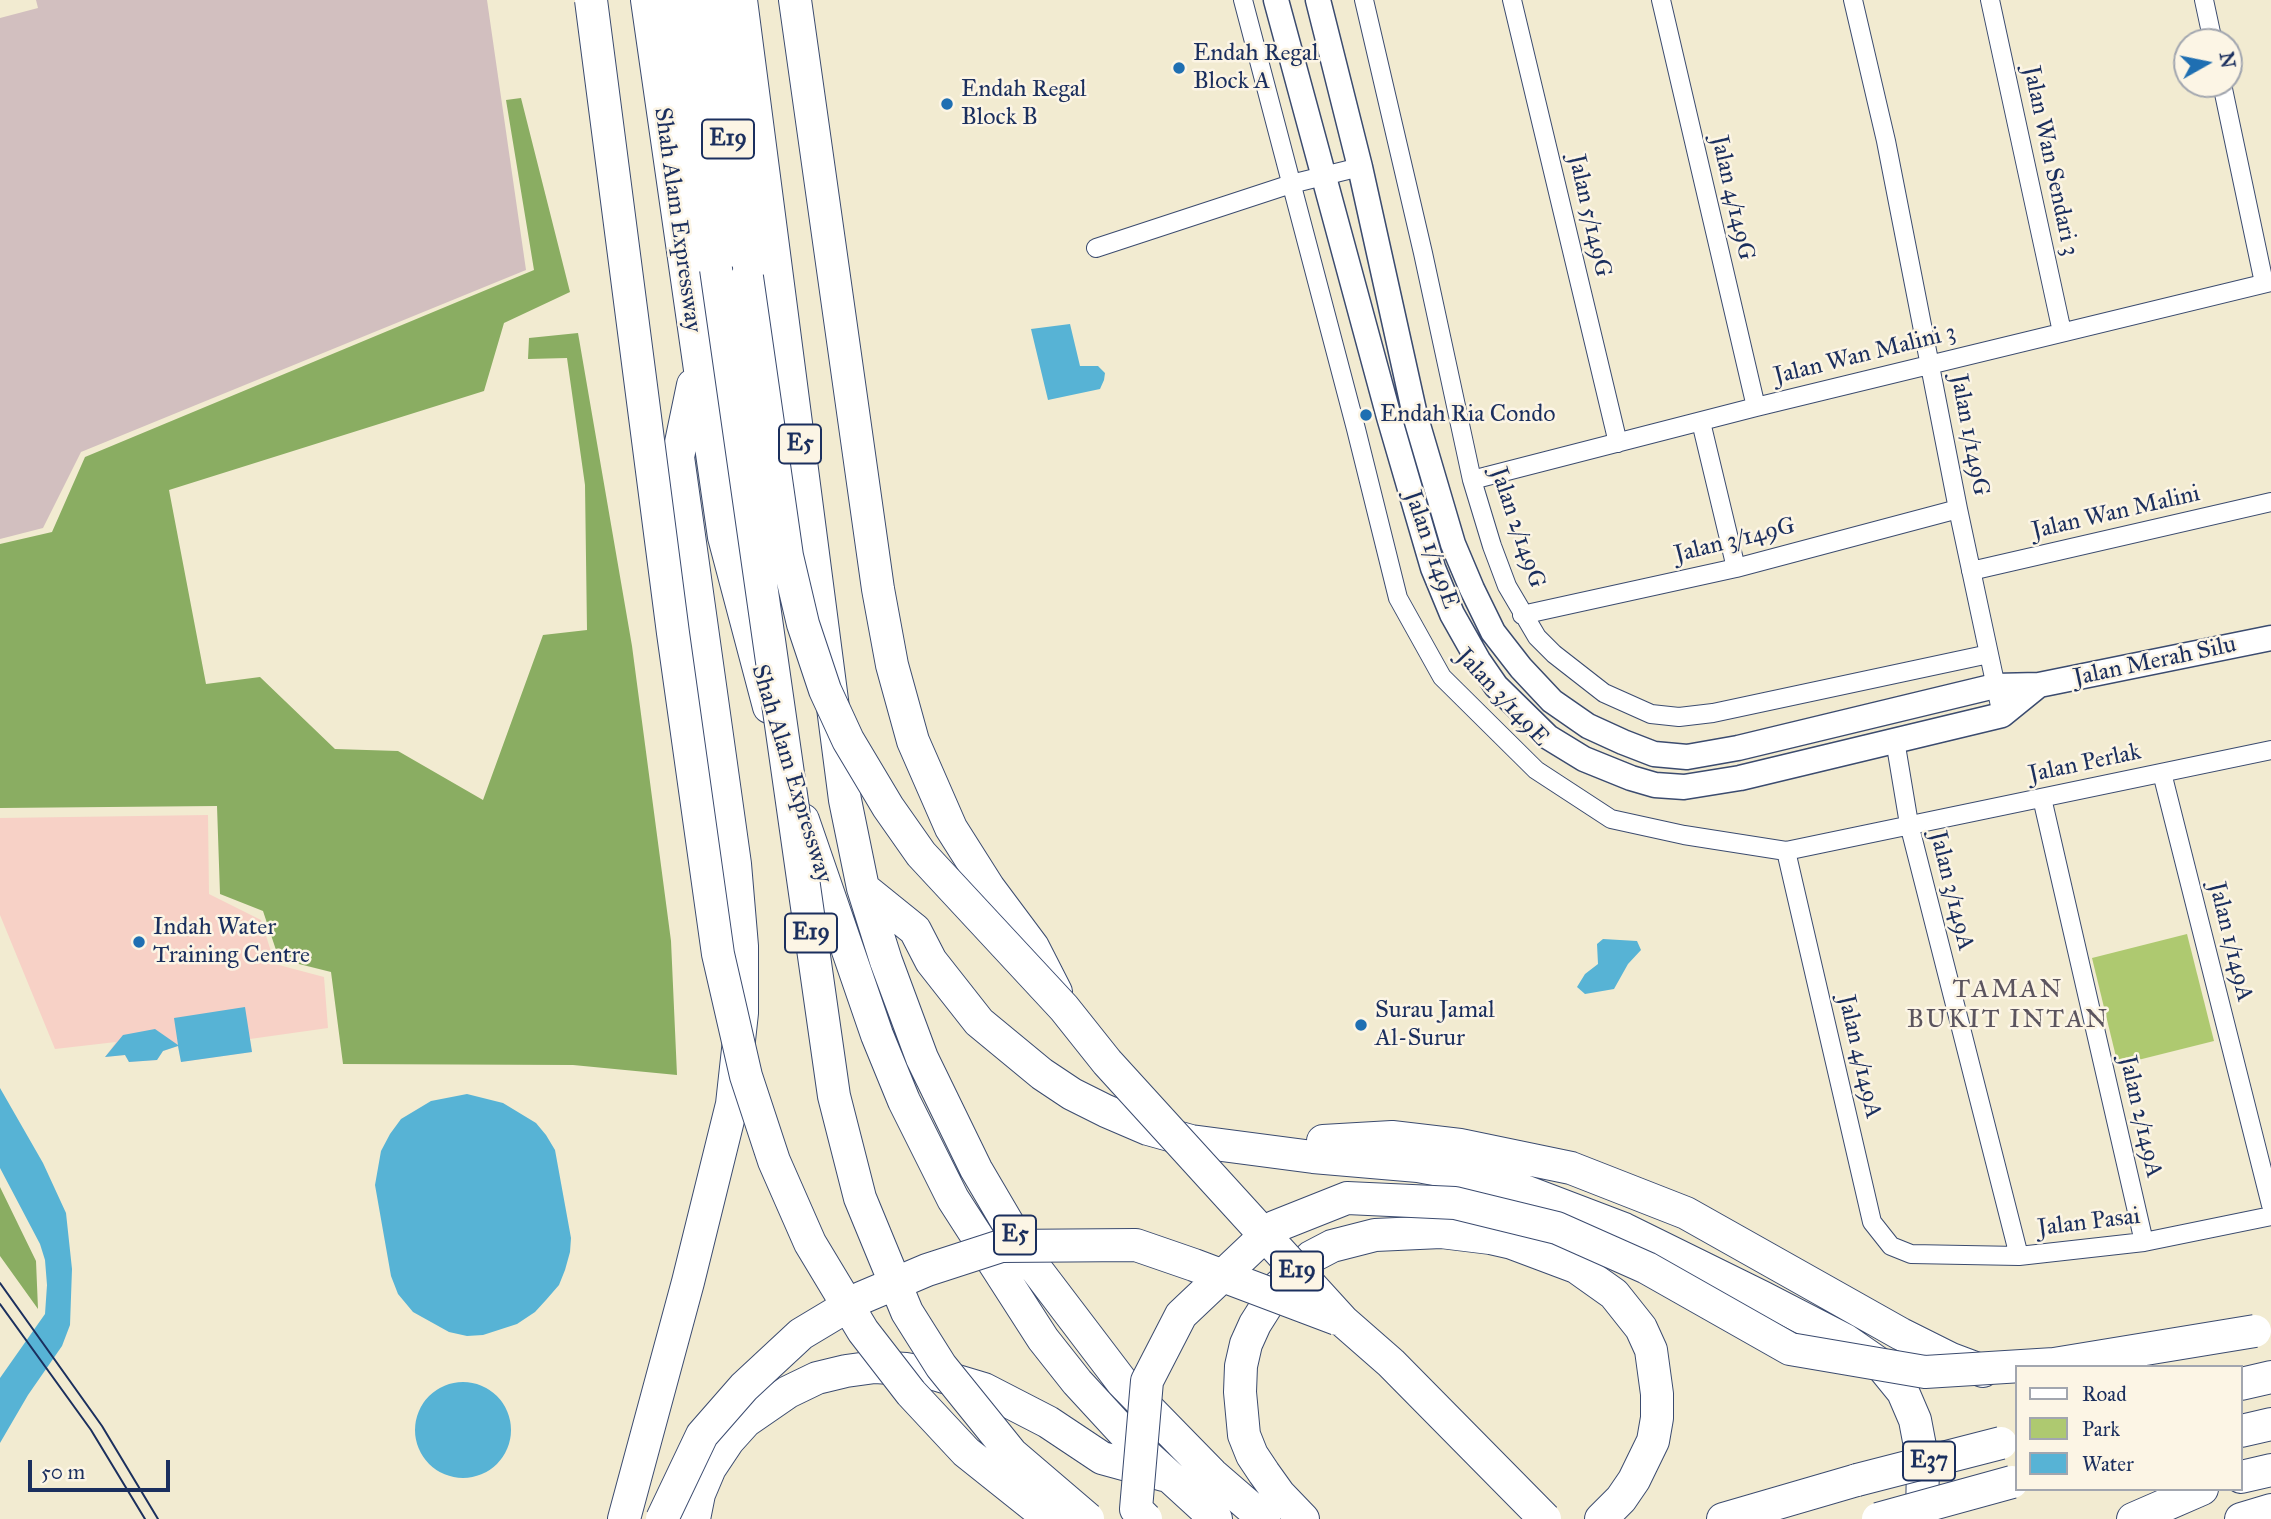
<!DOCTYPE html>
<html>
<head>
<meta charset="utf-8">
<style>
  body { margin:0 }
  #map { position:relative; width:2271px; height:1519px; overflow:hidden; background:#f2ebd1; font-family:"IM FELL Great Primer",serif }
  canvas { display:block }
  .legend { position:absolute; left:2015px; top:1365px; width:228px; height:126px; box-sizing:border-box; background:#fcf5e5; border:2px solid #a2a6af; margin:0; padding:9px 12px; list-style:none; font-size:21px; color:#1b2f5e }
  .legend li { display:flex; align-items:center; gap:14px; height:35px }
  .legend b { width:35px; border:2px solid #a2a6af }
  .north { position:absolute; left:2173px; top:28px; width:70px; height:70px; box-sizing:border-box; background:#fcf5e5; border:2px solid #a2a6af; border-radius:50%; rotate:81deg; font-size:19px; font-weight:700; line-height:28px; text-align:center; color:#1b2f5e }
  .north::after { content:''; display:block; margin:auto; width:24px; height:32px; background:#1f6fb2; clip-path:polygon(50% 0,100% 100%,50% 72%,0 100%) }
  .scale { position:absolute; left:28px; top:1460px; width:142px; height:32px; box-sizing:border-box; border:4px solid #1b2f5e; border-top:0; padding-left:9px; font-size:21px; line-height:24px; white-space:nowrap; color:#1b2f5e; -webkit-text-stroke:5px #fcf5e5; paint-order:stroke }
</style>
</head>
<body>
<div id="map">
<canvas width="2271" height="1519"></canvas>
<ul class="legend">
<li><b style="height:9px;background:#fff"></b>Road</li>
<li><b style="height:19px;background:#aec970"></b>Park</li>
<li><b style="height:19px;background:#57b3d5"></b>Water</li>
</ul>
<div class="north">N</div>
<div class="scale">50 m</div>
</div>
<script>
const ctx = document.querySelector('canvas').getContext('2d');
ctx.lineJoin = 'round';
function fillPath(path, color) {
  ctx.fillStyle = color;
  ctx.fill(path, 'evenodd');
}
function poly(rows) {
  const path = new Path2D();
  for (const r of rows) {
    if (r.length === 3) {
      path.moveTo(r[0] + r[2], r[1]);
      path.arc(r[0], r[1], r[2], 0, 2 * Math.PI);
      continue;
    }
    path.moveTo(r[0], r[1]);
    for (let i = 2; i < r.length; i += 2) path.lineTo(r[i], r[i + 1]);
  }
  return path;
}
function trace(path, color, width, dash) {
  ctx.strokeStyle = color;
  ctx.lineWidth = width;
  ctx.lineCap = dash ? 'butt' : 'round';
  ctx.setLineDash(dash || []);
  ctx.stroke(path);
}
function label(font, color, halo, rows, align = 'center') {
  ctx.font = font + ' "IM FELL Great Primer",serif';
  ctx.lineWidth = 5;
  ctx.setLineDash([]);
  ctx.textBaseline = 'middle';
  ctx.strokeStyle = halo;
  ctx.fillStyle = color;
  for (const [text, x, y, turn = 0] of rows) {
    ctx.save();
    ctx.translate(x, y);
    ctx.rotate((+turn || 0) * Math.PI / 180);
    ctx.textAlign = isNaN(turn) ? turn : align;
    if (halo) ctx.strokeText(text, 0, 0);
    ctx.fillText(text, 0, 0);
    ctx.restore();
  }
}
const built = poly([
  [208,815,209,894,261,920,275,964,324,977,328,1028,250,1039,252,1052,181,1062,178,1046,163,1051,157,1060,129,1062,125,1055,105,1057,116,1042,55,1049,0,915,0,818]
]);
const industrial = poly([
  [36,0,487,0,526,270,81,452,43,528,0,539,0,18,38,8]
]);
const green = poly([
  [2187,934,2214,1041,2118,1065,2092,958]
]);
const forest = poly([
  [521,98,570,292,504,323,484,391,169,490,206,684,260,677,335,749,398,751,483,800,543,635,587,630,585,485,567,358,528,359,529,338,578,333,632,646,671,941,677,1075,573,1065,343,1064,331,972,279,959,263,911,220,894,217,806,0,808,0,544,52,532,85,457,534,270,506,100],
  [0,1187,36,1261,38,1309,0,1256]
]);
const water = poly([
  [1070,324,1080,366,1098,366,1105,373,1104,380,1100,389,1048,400,1031,329],
  [1603,939,1637,941,1641,950,1628,964,1614,989,1585,994,1577,987,1585,974,1598,964,1597,944],
  [245,1007,252,1052,181,1062,178,1046,163,1051,157,1060,129,1062,125,1055,105,1057,123,1035,155,1029,178,1045,174,1018],
  [0,1088,43,1163,66,1213,72,1269,70,1325,62,1346,28,1395,0,1443,0,1378,45,1314,47,1285,45,1260,40,1244,0,1168],
  [467,1094,503,1103,536,1123,546,1135,555,1150,571,1238,570,1252,565,1270,559,1285,546,1300,535,1312,517,1324,483,1335,467,1336,449,1332,413,1312,398,1294,391,1276,375,1185,381,1151,390,1134,401,1119,431,1101],
  [463,1430,48]
]);
const street = poly([
  [1243,0,1356,429,1398,598,1442,677,1536,770,1611,819,1684,835,1786,851,2271,750],
  [1364,0,1423,253,1472,480,1492,546,1507,586,1537,637,1554,654,1604,693,1651,714,1679,717,1713,713,1989,654],
  [1512,0,1618,443],
  [1661,0,1756,407],
  [1853,0,1886,141,1958,509,2002,715],
  [1990,0,2062,332],
  [2204,0,2213,42],
  [2222,84,2264,283],
  [1096,248,1291,184,1360,167],
  [1701,422,1736,568],
  [1472,480,1756,407,2271,282],
  [1971,571,2271,502],
  [1522,615,1736,568,1958,509],
  [1895,740,1909,824,2019,1256],
  [2162,773,2271,1205],
  [2042,798,2144,1242],
  [1786,851,1872,1222,1891,1246,1911,1254,2019,1256,2144,1242,2271,1216]
]);
const secondary = poly([
  [1276,0,1389,417,1433,568,1452,614,1478,660,1496,686,1548,737,1584,759,1631,778,1655,785,1684,787,1740,778,2002,715,2039,685],
  [1318,0,1360,167,1415,415,1453,544,1472,589,1493,632,1521,668,1552,701,1588,726,1623,742,1654,754,1687,757,1738,748,1995,686,2039,685,2271,638]
]);
const highway = poly([
  [647,0,724,537,769,707],
  [678,0,716,269],
  [709,0,747,277],
  [741,0,845,800,863,888,886,961,922,1058,976,1169,1030,1261,1122,1382,1212,1474,1264,1519],
  [795,0,878,589,892,665,913,741,951,828,989,888,1033,947,1056,992],
  [803,820,877,1035,904,1101,953,1199,1043,1339,1077,1382,1135,1445,1216,1519],
  [863,888,915,930,931,961,979,1022,1042,1074,1072,1094,1106,1111,1148,1129,1191,1141,1313,1157,1418,1166,1498,1181,1624,1229,1762,1297,1845,1340,1881,1365,1903,1392,1915,1420,1923,1462,1922,1519],
  [1323,1141,1392,1137,1460,1145,1571,1168,1686,1213,1901,1334,1951,1359,1983,1371],
  [2241,1384,2271,1377],
  [2241,1431,2271,1424],
  [2241,1477,2271,1470],
  [624,1519,688,1282,732,1104,742,1013,742,946,735,864,678,457,693,385],
  [694,1519,699,1494,710,1468,728,1441,746,1421,788,1392,817,1378,846,1371,875,1367,906,1369,934,1374,984,1389,1048,1422,1102,1458,1164,1475],
  [1303,1519,1279,1494,1264,1473,1252,1455,1244,1435,1240,1392,1241,1366,1246,1344,1255,1324,1279,1286,1311,1257,1332,1246,1375,1235,1441,1232,1490,1238,1512,1243,1576,1267,1614,1294,1641,1328,1651,1350,1657,1394,1657,1418,1653,1441,1634,1480,1621,1499,1601,1519],
  [1723,1519,1857,1480],
  [2133,1519,2202,1489],
  [2241,1519,2271,1510]
]);
const tram = poly([
  [0,1283,102,1426,158,1519],
  [0,1304,91,1430,145,1519]
]);
const highwayBridge = poly([
  [591,0,673,633,718,954,746,1076,774,1161,810,1243,863,1331,911,1393,966,1452,1050,1519],
  [716,269,834,1096,860,1198,907,1312,941,1366,1012,1454,1088,1519],
  [747,277,787,556,803,624,825,690,848,740,888,807,921,854,1064,1008,1107,1062,1343,1321,1391,1363,1545,1519],
  [1857,1480,2001,1443],
  [662,1519,702,1435,744,1387,801,1334,861,1298,927,1270,1001,1246,1136,1245,1194,1265,1337,1319],
  [1146,1519,1136,1509,1147,1381,1181,1315,1274,1227,1347,1198,1455,1203,1557,1228,1647,1268,1790,1349,1925,1372,2054,1364,2255,1331],
  [1878,1519,2012,1482]
]);
const markers = [
  [1179,68,7,"#1f6fb2"],
  [947,104,7,"#1f6fb2"],
  [1366,415,7,"#1f6fb2"],
  [139,942,7,"#1f6fb2"],
  [1361,1025,7,"#1f6fb2"]
];
const shields = [
  [728,139,52],
  [800,444,42],
  [811,933,52],
  [1015,1235,42],
  [1297,1271,52],
  [1929,1461,52]
];
const shieldNames = [
  ["E19",728,139],
  ["E5",800,444],
  ["E19",811,933],
  ["E5",1015,1235],
  ["E19",1297,1271],
  ["E37",1929,1461]
];
const poiNames = [
  ["Endah Regal",1193,54],
  ["Block A",1193,82],
  ["Endah Regal",961,90],
  ["Block B",961,118],
  ["Endah Ria Condo",1380,415],
  ["Indah Water",153,928],
  ["Training Centre",153,956],
  ["Surau Jamal",1375,1011],
  ["Al-Surur",1375,1039]
];
const streetNames = [
  ["Jalan Wan Sendari 3",2050,161,78],
  ["Jalan 4/149G",1732,198,77],
  ["Jalan 5/149G",1589,216,77],
  ["Shah Alam Expressway",677,220,82],
  ["Jalan Wan Malini 3",1865,355,-14],
  ["Jalan 1/149G",1969,435,79],
  ["Jalan Wan Malini",2116,513,-13],
  ["Jalan 2/149G",1517,528,71],
  ["Jalan 3/149G",1735,541,-14],
  ["Jalan 1/149E",1431,550,71],
  ["Jalan Merah Silu",2155,662,-12],
  ["Jalan 3/149E",1502,698,47],
  ["Jalan Perlak",2085,764,-12],
  ["Shah Alam Expressway",791,774,73],
  ["Jalan 3/149A",1951,891,76],
  ["Jalan 1/149A",2230,942,76],
  ["Jalan 4/149A",1859,1057,77],
  ["Jalan 2/149A",2140,1117,77],
  ["Jalan Pasai",2089,1223,-7]
];
const neighbourhoodNames = [
  ["TAMAN",2008,991],
  ["BUKIT INTAN",2008,1021]
];
fillPath(built, '#f7d1c6');
fillPath(industrial, '#d2bfbf');
fillPath(green, '#aec970');
fillPath(forest, '#8aad62');
fillPath(water, '#57b3d5');
trace(street, '#3b4b6f', 20);
trace(secondary, '#3b4b6f', 27);
trace(highway, '#3b4b6f', 34);
trace(street, '#fff', 18);
trace(secondary, '#fff', 24);
trace(highway, '#fff', 32);
trace(tram, '#1b2f5e', 2);
trace(highwayBridge, '#3b4b6f', 34, []);
trace(highwayBridge, '#fff', 32);
for (const [x, y, r, color] of markers) {
  const dot = new Path2D();
  dot.arc(x, y, r, 0, 2 * Math.PI);
  ctx.fillStyle = color;
  ctx.fill(dot);
  trace(dot, '#fcf5e5', 2.5);
}
for (const [x, y, w] of shields) {
  const box = new Path2D();
  box.roundRect(x - w / 2, y - 19.5, w, 39, 5);
  ctx.fillStyle = '#fcf5e5';
  ctx.fill(box);
  trace(box, '#1b2f5e', 2);
}
label('bold 23px', '#1b2f5e', null, shieldNames);
label('24px', '#1b2f5e', '#fcf5e5', poiNames, 'left');
label('24px', '#1b2f5e', '#fcf5e5', streetNames);
ctx.letterSpacing = '2px';
label('26px', '#5b545e', '#fcf5e5', neighbourhoodNames);
ctx.letterSpacing = '0px';
</script>
</body>
</html>
